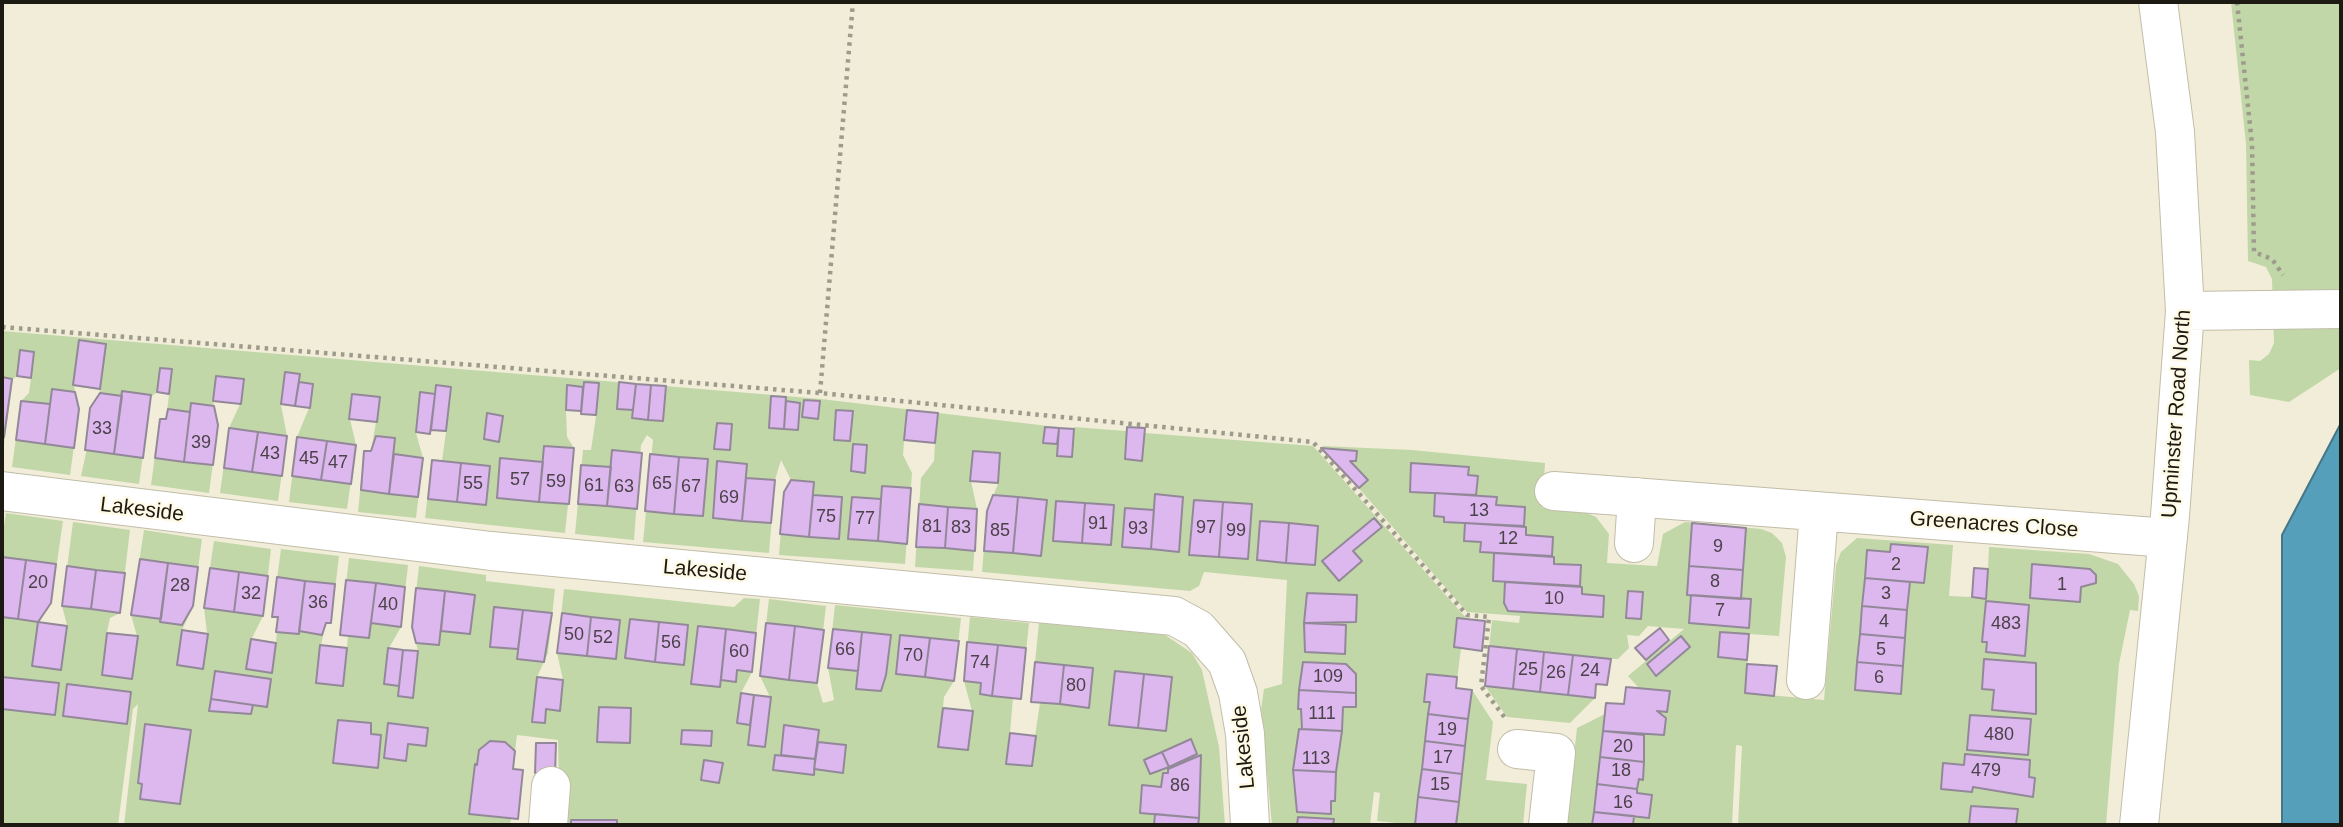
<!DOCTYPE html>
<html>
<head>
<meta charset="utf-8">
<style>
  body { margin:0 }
  #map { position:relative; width:2343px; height:827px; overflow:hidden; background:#f1edd9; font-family:Arial,sans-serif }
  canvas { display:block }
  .frame { position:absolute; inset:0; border:4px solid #1c1a13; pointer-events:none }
</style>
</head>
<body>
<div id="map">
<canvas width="2343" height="827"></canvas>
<div class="frame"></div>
</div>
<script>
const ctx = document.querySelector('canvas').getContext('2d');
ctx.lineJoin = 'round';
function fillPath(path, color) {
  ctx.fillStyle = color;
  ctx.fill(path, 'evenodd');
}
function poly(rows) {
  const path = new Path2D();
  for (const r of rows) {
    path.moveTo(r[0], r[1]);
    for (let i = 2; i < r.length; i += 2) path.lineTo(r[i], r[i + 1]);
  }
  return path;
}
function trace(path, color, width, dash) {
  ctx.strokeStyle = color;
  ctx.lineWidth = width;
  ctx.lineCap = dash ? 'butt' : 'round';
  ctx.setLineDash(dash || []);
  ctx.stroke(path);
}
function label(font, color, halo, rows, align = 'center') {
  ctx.font = font + ' Arial,sans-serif';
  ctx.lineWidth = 5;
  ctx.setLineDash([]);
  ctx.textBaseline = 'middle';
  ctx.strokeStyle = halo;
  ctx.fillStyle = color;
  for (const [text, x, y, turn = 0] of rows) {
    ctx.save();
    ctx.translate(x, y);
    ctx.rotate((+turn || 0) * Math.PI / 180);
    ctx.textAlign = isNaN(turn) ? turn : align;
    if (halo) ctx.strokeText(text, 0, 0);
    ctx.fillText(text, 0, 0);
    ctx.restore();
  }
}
const green = poly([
  [2231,2,2341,2,2341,368,2289,402,2250,395,2249,360,2260,361,2269,354,2274,343,2272,279,2266,267,2248,261,2246,144],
  [2,331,821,399,1073,429,1074,427,1126,431,1127,427,1145,428,1145,433,1313,446,1467,619,1457,618,1454,647,1461,648,1456,688,1472,690,1493,722,1486,780,1527,784,1523,825,1416,825,1377,821,1380,793,1374,792,1370,825,1272,825,1261,709,1264,689,1282,684,1287,580,1204,572,1199,586,1190,591,982,572,987,511,998,484,971,481,977,509,973,571,915,567,921,478,934,461,935,443,904,441,903,455,912,473,905,564,779,555,784,492,791,480,781,460,775,480,769,553,643,542,653,440,647,435,641,445,634,540,575,534,583,450,591,450,596,416,581,414,581,411,566,411,567,437,574,448,565,533,425,518,432,460,442,461,446,432,431,430,430,434,416,433,423,458,416,518,358,512,364,451,371,451,376,422,350,419,356,445,347,509,289,502,297,437,309,408,281,405,287,436,278,501,220,493,229,428,240,404,213,401,218,425,209,493,151,485,160,419,166,419,169,395,157,392,151,397,139,484,81,476,100,390,74,386,79,409,70,475,12,467,21,401,29,393,31,378,17,376,13,379,2,459],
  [1322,446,1412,450,1545,463,1542,508,1582,511,1596,517,1609,534,1607,563,1657,566,1663,534,1685,522,1761,529,1772,533,1782,543,1786,557,1779,636,1749,634,1746,693,1824,700,1836,565,1841,552,1857,538,1953,545,1949,596,1972,597,1974,568,1988,569,1989,547,2089,554,2118,564,2134,584,2139,596,2138,611,2130,610,2119,664,2106,825,1738,825,1742,746,1736,745,1732,825,1566,825,1577,728,1605,714,1606,703,1624,704,1626,687,1638,687,1628,676,1684,629,1648,626,1639,636,1627,635,1629,648,1618,659,1610,659,1607,685,1596,684,1595,698,1570,723,1507,717,1485,686,1492,620,1519,623,1520,616,1467,612],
  [6,513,63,521,51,603,39,622,67,625,62,606,73,522,130,530,120,613,110,618,107,632,137,636,131,615,144,530,202,539,193,606,182,630,207,633,204,608,214,541,271,549,263,616,252,638,276,643,278,618,272,617,281,549,339,556,331,623,326,623,321,645,347,647,348,636,340,635,349,558,408,565,401,627,389,648,418,651,412,627,419,566,486,575,486,581,555,589,548,653,537,677,563,680,557,653,564,589,734,607,744,598,760,599,752,672,741,693,770,697,760,676,769,599,826,606,817,683,823,703,834,700,828,668,835,605,961,618,954,681,944,697,943,707,972,711,964,681,970,617,1029,623,1021,699,1013,698,1010,733,1035,736,1040,703,1031,702,1039,623,1165,635,1192,653,1202,670,1219,747,1225,825,560,825,558,740,517,735,513,768,523,770,518,819,511,819,510,825,124,825,138,704,133,709,118,825,2,825,2,539]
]);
const water = poly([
  [2341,423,2341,825,2282,825,2282,535,2341,423]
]);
const building = poly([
  [79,340,106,344,100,389,73,385,79,340],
  [20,350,34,352,31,378,17,376,20,350],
  [160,368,172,369,169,394,157,392,160,368],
  [285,372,300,374,295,406,281,404,285,372],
  [216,376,244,379,241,404,213,401,216,376],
  [2,377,12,379,4,437,2,437,2,377],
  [299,382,313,384,310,408,295,406,299,382],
  [584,382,599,383,596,415,581,414,584,382],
  [619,382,636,384,633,410,617,409,619,382],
  [636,384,651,385,648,420,632,418,636,384],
  [436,385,451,387,446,431,431,430,436,385],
  [567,385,583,387,581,411,566,410,567,385],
  [651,385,666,386,663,421,648,420,651,385],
  [52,389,75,392,79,409,74,448,45,444,52,389],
  [122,391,151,395,143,458,114,454,122,391],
  [420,392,435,394,430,434,416,432,420,392],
  [100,393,122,396,114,454,85,450,90,408,100,393],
  [352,394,380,397,377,422,349,419,352,394],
  [771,396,786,397,784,429,769,428,771,396],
  [804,400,820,401,818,419,802,417,804,400],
  [21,401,50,404,45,444,16,440,21,401],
  [786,401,800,403,798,430,784,429,786,401],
  [191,403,214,406,218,425,213,465,184,462,191,403],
  [168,409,190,412,184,462,155,458,160,419,166,419,168,409],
  [836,410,853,411,850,441,834,440,836,410],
  [907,410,938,413,935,443,904,440,907,410],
  [487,413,503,416,499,442,484,439,487,413],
  [717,423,732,424,730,450,714,449,717,423],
  [1045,427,1059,428,1057,444,1043,443,1045,427],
  [1127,427,1145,428,1142,461,1125,459,1127,427],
  [229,428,258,432,252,472,224,468,229,428],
  [1059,428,1074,429,1072,457,1057,456,1059,428],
  [258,432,287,436,282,476,252,472,258,432],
  [376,436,395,438,389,494,361,490,364,451,371,451,376,436],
  [297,437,327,441,321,480,292,476,297,437],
  [327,441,356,445,351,484,321,480,327,441],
  [853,444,867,445,865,473,851,471,853,444],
  [544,446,574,448,569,504,539,502,544,446],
  [1321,448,1357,451,1356,461,1350,461,1368,480,1359,488,1321,448],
  [612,450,642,453,637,509,607,506,612,450],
  [973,451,1000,453,998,483,970,481,973,451],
  [394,454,423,458,418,497,389,494,394,454],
  [650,454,679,457,674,514,645,511,650,454],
  [679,457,708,459,703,516,674,514,679,457],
  [500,458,543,462,539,502,497,498,500,458],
  [432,460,461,463,457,502,428,499,432,460],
  [717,461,747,464,742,521,713,518,717,461],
  [461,463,490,466,486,505,457,502,461,463],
  [1411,463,1469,467,1468,475,1478,476,1476,495,1410,492,1411,463],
  [581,465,611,467,607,506,578,504,581,465],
  [746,478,775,480,771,523,742,521,746,478],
  [791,480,814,482,809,537,780,534,784,492,791,480],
  [882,486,911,488,907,544,878,541,882,486],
  [1435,493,1497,497,1496,505,1525,507,1524,526,1444,522,1444,517,1434,516,1435,493],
  [1155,494,1183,497,1179,552,1151,549,1155,494],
  [813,495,842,497,839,539,809,537,813,495],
  [993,495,1018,497,1013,553,984,551,987,511,993,495],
  [852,497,881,499,878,541,848,539,852,497],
  [1018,497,1047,500,1041,556,1013,553,1018,497],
  [1194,500,1223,502,1219,557,1189,555,1194,500],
  [1056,501,1085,503,1082,543,1053,541,1056,501],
  [1223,502,1252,504,1248,559,1219,557,1223,502],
  [1085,503,1114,505,1111,545,1082,543,1085,503],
  [919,504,948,507,945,548,916,547,919,504],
  [948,507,977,509,975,551,945,548,948,507],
  [1125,508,1154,510,1151,549,1122,547,1125,508],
  [1374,518,1382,527,1353,551,1362,561,1339,581,1322,561,1374,518],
  [1260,521,1289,523,1286,563,1257,560,1260,521],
  [1289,523,1318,526,1315,565,1286,563,1289,523],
  [1465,523,1526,527,1526,535,1553,537,1552,556,1480,552,1481,542,1464,541,1465,523],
  [1692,523,1746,528,1743,570,1689,566,1692,523],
  [1891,544,1928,547,1924,583,1865,578,1867,550,1890,552,1891,544],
  [1494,553,1554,557,1554,564,1581,565,1580,586,1493,581,1494,553],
  [2,557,26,560,18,619,2,617,2,557],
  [140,559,168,563,161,619,131,615,140,559],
  [26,560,56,564,51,603,38,622,18,619,26,560],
  [168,563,198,567,193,606,182,625,160,622,168,563],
  [2032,564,2090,569,2096,575,2096,583,2081,587,2080,602,2030,598,2032,564],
  [67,566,96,570,91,609,62,606,67,566],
  [1689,566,1743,570,1741,599,1687,595,1689,566],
  [210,568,239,572,234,612,204,608,210,568],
  [1974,568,1988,569,1986,599,1972,597,1974,568],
  [96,570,125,573,120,613,91,609,96,570],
  [239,572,268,576,263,616,234,612,239,572],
  [277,577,305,581,299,634,276,632,278,617,272,617,277,577],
  [1865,578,1910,582,1907,610,1862,606,1865,578],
  [346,580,376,583,369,638,340,635,346,580],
  [305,581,335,584,331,623,326,623,322,635,299,631,305,581],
  [1505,582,1582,587,1582,594,1604,596,1603,617,1508,611,1504,603,1505,582],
  [376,583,405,587,401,627,371,623,376,583],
  [416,588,445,591,439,645,416,643,412,627,416,588],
  [445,591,475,595,470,634,441,631,445,591],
  [1628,591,1643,592,1641,619,1626,618,1628,591],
  [1307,593,1357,595,1356,622,1304,623,1307,593],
  [1691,595,1751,599,1749,628,1689,623,1691,595],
  [1986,601,2029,605,2025,656,1986,652,1987,642,1982,642,1986,601],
  [1862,606,1907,610,1905,638,1860,634,1862,606],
  [494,607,523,610,518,649,490,647,494,607],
  [523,610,552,613,544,662,517,659,523,610],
  [562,613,591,617,587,656,557,653,562,613],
  [591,617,620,620,616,659,587,656,591,617],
  [1457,618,1485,621,1482,651,1454,647,1457,618],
  [630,619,659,622,655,662,625,658,630,619],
  [38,622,67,626,61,670,32,666,38,622],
  [659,622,688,625,684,665,655,662,659,622],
  [766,623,795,626,789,680,760,676,766,623],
  [1304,623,1346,625,1345,654,1305,652,1304,623],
  [698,626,726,629,720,687,691,684,698,626],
  [795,626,824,630,817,683,789,680,795,626],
  [1660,628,1669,640,1646,660,1635,648,1660,628],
  [726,629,756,633,752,672,737,670,736,682,721,680,726,629],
  [833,629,862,632,858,671,828,668,833,629],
  [182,630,208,634,203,669,177,665,182,630],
  [862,632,891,635,886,675,881,691,856,689,862,632],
  [1720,632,1749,634,1747,660,1718,657,1720,632],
  [107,633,138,636,132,679,102,675,107,633],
  [1860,634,1905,638,1903,666,1857,662,1860,634],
  [900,635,930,638,925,677,896,674,900,635],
  [1681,636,1690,647,1656,676,1647,664,1681,636],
  [930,638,959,641,954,681,925,677,930,638],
  [251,639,276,643,272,673,246,669,251,639],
  [967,642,998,645,992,696,980,694,981,683,964,681,967,642],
  [320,645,347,648,343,686,316,683,320,645],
  [998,645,1026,648,1021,699,992,696,998,645],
  [1489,646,1517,649,1513,689,1485,686,1489,646],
  [388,648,403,650,399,686,384,684,388,648],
  [1517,649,1544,652,1540,692,1513,689,1517,649],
  [403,650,418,651,413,698,398,696,403,650],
  [1544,652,1573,655,1568,695,1540,692,1544,652],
  [1573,655,1611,659,1607,685,1596,684,1595,698,1568,695,1573,655],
  [1984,659,2036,663,2036,714,1992,710,1994,690,1982,689,1984,659],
  [1035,662,1064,665,1060,704,1031,702,1035,662],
  [1303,662,1346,664,1356,674,1356,693,1299,690,1303,662],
  [1857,662,1903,666,1901,694,1855,690,1857,662],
  [1747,664,1777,666,1774,696,1745,693,1747,664],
  [1064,665,1093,668,1089,708,1060,704,1064,665],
  [215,671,271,679,267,707,211,699,215,671],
  [1115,671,1144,674,1138,728,1109,725,1115,671],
  [1144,674,1172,677,1166,731,1138,728,1144,674],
  [1427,674,1457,677,1456,688,1472,690,1468,719,1428,714,1430,702,1424,702,1427,674],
  [2,677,59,683,55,715,2,709,2,677],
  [537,677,563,680,560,711,546,709,545,723,532,722,537,677],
  [67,684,131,692,127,724,63,716,67,684],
  [1626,687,1670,691,1667,712,1657,711,1666,718,1664,735,1603,731,1606,703,1624,704,1626,687],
  [1299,690,1356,693,1356,707,1343,707,1342,731,1302,729,1301,709,1298,709,1299,690],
  [741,693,754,695,750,725,737,723,741,693],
  [754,695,771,697,765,747,748,745,754,695],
  [211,699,253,705,251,714,209,711,211,699],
  [599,707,631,708,630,743,597,742,599,707],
  [943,708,973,711,968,750,938,747,943,708],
  [1428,714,1468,719,1465,746,1425,741,1428,714],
  [1970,715,2031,719,2028,755,1967,750,1970,715],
  [338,720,371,723,371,734,381,735,378,768,333,763,338,720],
  [388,723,428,728,426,746,408,744,406,761,384,758,388,723],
  [145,724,191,730,180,804,140,799,142,784,138,783,145,724],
  [784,725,819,730,815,759,781,755,784,725],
  [1299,729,1342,731,1336,772,1293,770,1299,729],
  [682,730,712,731,711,746,681,744,682,730],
  [1603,731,1644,735,1644,762,1600,757,1603,731],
  [1010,733,1036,736,1032,766,1006,764,1010,733],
  [1191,739,1197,754,1169,767,1162,752,1191,739],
  [490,741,505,742,515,751,513,769,523,770,518,819,469,814,475,764,477,765,479,750,490,741],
  [1425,741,1465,746,1462,774,1422,769,1425,741],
  [818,742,846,745,843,773,814,769,818,742],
  [536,743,556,743,555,774,535,773,536,743],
  [1162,752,1169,767,1150,774,1144,760,1162,752],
  [1965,754,2030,760,2029,777,2035,778,2033,797,1973,787,1972,792,1941,789,1943,763,1964,765,1965,754],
  [775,755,815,759,814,775,773,770,775,755],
  [1201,755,1199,818,1140,813,1142,785,1161,787,1163,773,1168,773,1168,769,1201,755],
  [1600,757,1644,762,1643,780,1639,779,1637,789,1597,784,1600,757],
  [704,760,723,763,719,783,701,780,704,760],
  [1422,769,1462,774,1459,802,1418,797,1422,769],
  [1293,770,1336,772,1335,801,1331,801,1331,814,1297,812,1293,770],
  [1597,784,1637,789,1637,793,1652,795,1649,818,1594,812,1597,784],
  [1418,797,1459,802,1456,825,1415,825,1418,797],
  [1971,806,2018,809,2016,825,1969,825,1971,806],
  [1594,812,1634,816,1633,825,1592,825,1594,812],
  [1155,814,1199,818,1198,825,1154,825,1155,814],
  [1298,817,1334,819,1333,825,1297,825,1298,817],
  [571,820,617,820,617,825,571,825,571,820]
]);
const path = poly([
  [2237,2,2252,144,2254,252,2272,259,2283,275],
  [2,327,820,393,1313,442,1467,615,1489,617,1481,686,1505,718],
  [820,393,853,2]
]);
const minor = poly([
  [2185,311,2341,309],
  [2,491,491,551,1174,616,1198,629,1227,662,1238,693,1245,734,1250,825],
  [1554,491,2168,538],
  [1634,543,1637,497],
  [1806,680,1819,512],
  [1517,749,1556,753,1548,825],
  [548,825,551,786],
  [2139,825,2170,516,2185,311,2175,132,2158,2]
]);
const numberNames = [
  ["33",102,429],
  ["39",201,443],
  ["43",270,454],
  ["45",309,459],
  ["47",338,463],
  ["57",520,480],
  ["59",556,482],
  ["55",473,484],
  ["65",662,484],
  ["61",594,486],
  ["63",624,487],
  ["67",691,487],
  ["69",729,498],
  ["13",1479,511],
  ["75",826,517],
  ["77",865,519],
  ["91",1098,524],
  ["81",932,527],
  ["83",961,528],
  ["97",1206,528],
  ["93",1138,529],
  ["85",1000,531],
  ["99",1236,531],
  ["12",1508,539],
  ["9",1718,547],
  ["2",1896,565],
  ["8",1715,582],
  ["20",38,583],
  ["1",2062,585],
  ["28",180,586],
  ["32",251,594],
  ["3",1886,594],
  ["10",1554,599],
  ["36",318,603],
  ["40",388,605],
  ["7",1720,611],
  ["4",1884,622],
  ["483",2006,624],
  ["50",574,635],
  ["52",603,638],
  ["56",671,643],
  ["66",845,650],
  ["5",1881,650],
  ["60",739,652],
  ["70",913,656],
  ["74",980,663],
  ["25",1528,670],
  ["24",1590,671],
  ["26",1556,673],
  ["109",1328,677],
  ["6",1879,678],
  ["80",1076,686],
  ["111",1322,714],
  ["19",1447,730],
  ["480",1999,735],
  ["20",1623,747],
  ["17",1443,758],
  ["113",1316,759],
  ["18",1621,771],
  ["479",1986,771],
  ["15",1440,785],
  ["86",1180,786],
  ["16",1623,803]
];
const streetNames = [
  ["Upminster Road North",2177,414,-86],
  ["Lakeside",142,510,7],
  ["Greenacres Close",1994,525,4],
  ["Lakeside",705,571,5],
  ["Lakeside",1244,747,-96]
];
fillPath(green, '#c2d7a8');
fillPath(water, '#559fba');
trace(water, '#478', 2);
fillPath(building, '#ddb8ee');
trace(building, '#938899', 2);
trace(minor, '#c1bda9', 40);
trace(path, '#9e9b8c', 4.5, [3.5, 5]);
trace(minor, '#fff', 38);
label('18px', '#4c424a', null, numberNames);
label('21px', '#1c1a13', '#fffae6', streetNames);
</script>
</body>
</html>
